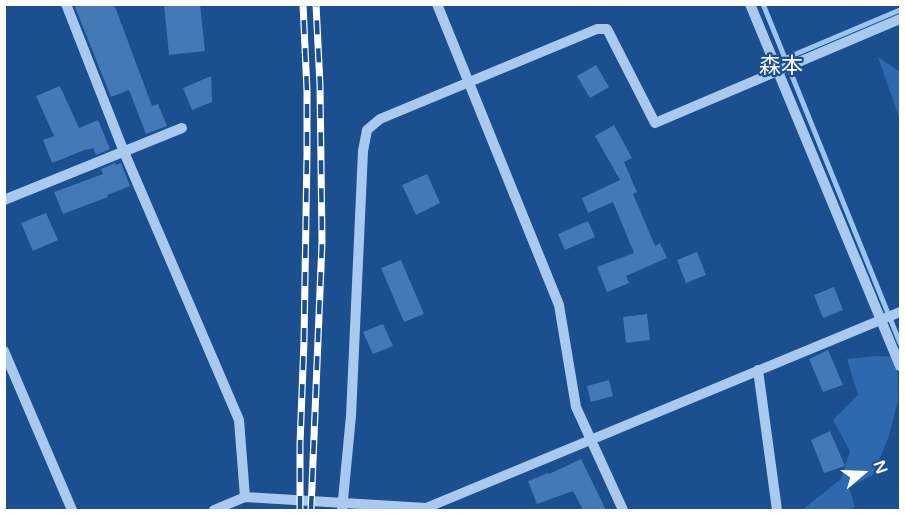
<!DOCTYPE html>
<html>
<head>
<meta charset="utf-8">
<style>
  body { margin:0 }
  #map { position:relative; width:905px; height:515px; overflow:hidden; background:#1b4f8f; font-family:"Varela Round",sans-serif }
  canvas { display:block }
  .frame { position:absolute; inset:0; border:6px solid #fff; pointer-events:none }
  .north { position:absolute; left:833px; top:443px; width:60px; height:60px; -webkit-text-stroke:4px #1b4f8f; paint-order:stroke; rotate:71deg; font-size:16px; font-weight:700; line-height:24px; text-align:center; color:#fff }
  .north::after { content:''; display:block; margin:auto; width:21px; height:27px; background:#fff; clip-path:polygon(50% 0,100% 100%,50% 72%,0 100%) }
</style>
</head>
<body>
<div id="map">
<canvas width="905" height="515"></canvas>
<div class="frame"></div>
<div class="north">N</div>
</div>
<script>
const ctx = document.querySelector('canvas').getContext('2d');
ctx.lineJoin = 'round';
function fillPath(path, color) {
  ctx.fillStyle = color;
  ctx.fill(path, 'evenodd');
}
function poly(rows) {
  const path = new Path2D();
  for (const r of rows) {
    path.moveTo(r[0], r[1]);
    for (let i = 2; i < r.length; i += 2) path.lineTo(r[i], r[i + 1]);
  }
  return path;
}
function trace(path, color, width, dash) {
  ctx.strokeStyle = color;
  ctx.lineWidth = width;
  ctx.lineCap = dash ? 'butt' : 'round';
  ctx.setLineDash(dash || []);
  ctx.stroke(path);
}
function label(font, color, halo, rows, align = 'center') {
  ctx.font = font + ' "Varela Round","Noto Sans JP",sans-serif';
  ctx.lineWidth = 4.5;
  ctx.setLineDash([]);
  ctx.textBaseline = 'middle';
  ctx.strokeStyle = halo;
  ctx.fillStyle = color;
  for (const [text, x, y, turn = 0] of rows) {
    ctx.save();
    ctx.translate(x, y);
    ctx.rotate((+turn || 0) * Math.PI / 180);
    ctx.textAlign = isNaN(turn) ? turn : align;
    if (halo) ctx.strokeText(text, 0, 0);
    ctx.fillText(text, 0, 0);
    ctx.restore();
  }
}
const green = poly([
  [878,57,900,72,900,120],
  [877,356,897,357,898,400,889,436,873,475,849,487,855,507,849,510,802,510,841,479,850,451,833,420,858,395,847,359]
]);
const stream = poly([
  [763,4,900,343],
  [784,59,900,10]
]);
const building = poly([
  [80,4,114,4,152,106,158,104,167,126,146,134,129,90,111,97,75,7],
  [164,4,200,4,205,51,169,55],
  [596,65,609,87,590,98,577,76],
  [211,76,212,102,192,110,183,88],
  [60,86,79,128,98,120,110,149,96,155,93,148,87,150,87,149,52,163,43,140,54,136,36,96],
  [614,125,632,158,624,162,637,192,633,194,655,246,660,243,667,258,626,276,629,283,607,292,597,267,634,253,613,202,588,213,582,198,620,180,595,136],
  [115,163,116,165,121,163,130,186,107,195,108,197,63,214,54,192,103,174,101,169],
  [427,174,440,203,416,215,402,185],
  [46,213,58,240,33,251,21,223],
  [588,221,595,237,565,250,558,234],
  [697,252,706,275,686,283,677,260],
  [401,260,424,314,404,322,381,268],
  [834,287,843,310,823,318,814,295],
  [647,314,650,340,626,343,623,317],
  [383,324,393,346,373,354,363,332],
  [828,350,843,385,823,392,809,359],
  [609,380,613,396,591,402,587,386],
  [830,431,845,466,824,473,811,440],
  [581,459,606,510,583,510,573,491,537,504,528,481,548,473,549,474]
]);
const minor = poly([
  [66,4,124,152,239,420,245,497],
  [437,4,559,305,576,407,623,510],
  [750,4,900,366],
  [4,200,182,128],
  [4,351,72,510],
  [758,370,777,510],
  [214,510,245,497,426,508,900,312],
  [342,510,351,416,363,151,367,130,380,119,597,29,607,29,655,123,900,19]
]);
const rail = poly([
  [300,510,300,444,304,341,307,153,307,91,303,4],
  [311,510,322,242,320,85,316,4]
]);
const quarterNames = [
  ["森本",781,67]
];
fillPath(green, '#2e69ad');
trace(stream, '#9cc4f0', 5);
fillPath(building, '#4478b7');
trace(minor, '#a9c9ee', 10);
trace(rail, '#fff', 7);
trace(rail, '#1b4f8f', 4.5, [14]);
label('22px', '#fff', '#1b4f8f', quarterNames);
</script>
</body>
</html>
